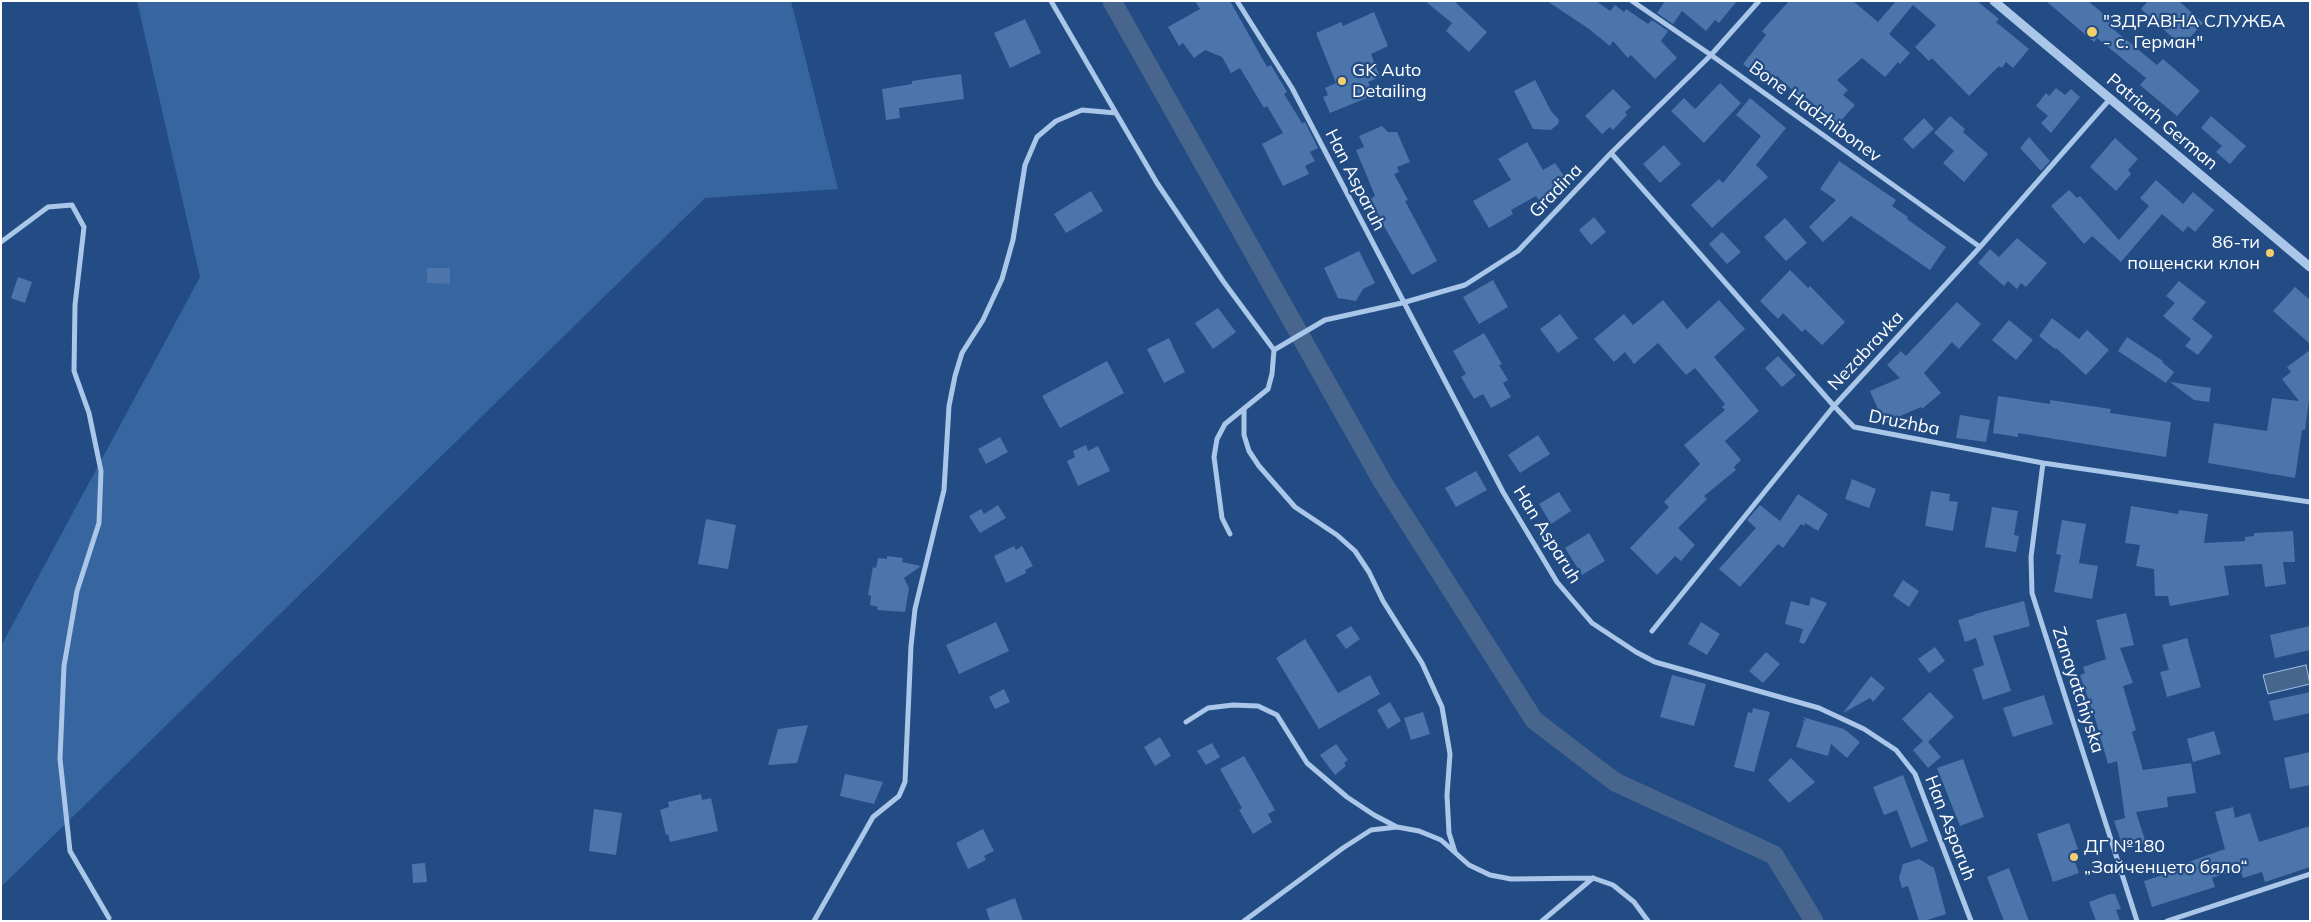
<!DOCTYPE html>
<html>
<head>
<meta charset="utf-8">
<style>
  body { margin:0 }
  #map { position:relative; width:2311px; height:922px; overflow:hidden; background:#224c83; font-family:Mulish,sans-serif }
  canvas { display:block }
  .frame { position:absolute; inset:0; border:2px solid #fff; pointer-events:none }
</style>
</head>
<body>
<div id="map">
<canvas width="2311" height="922"></canvas>
<div class="frame"></div>
</div>
<script>
const ctx = document.querySelector('canvas').getContext('2d');
ctx.lineJoin = 'round';
function fillPath(path, color) {
  ctx.fillStyle = color;
  ctx.fill(path, 'evenodd');
}
function poly(rows) {
  const path = new Path2D();
  for (const r of rows) {
    path.moveTo(r[0], r[1]);
    for (let i = 2; i < r.length; i += 2) path.lineTo(r[i], r[i + 1]);
  }
  return path;
}
function trace(path, color, width, dash) {
  ctx.strokeStyle = color;
  ctx.lineWidth = width;
  ctx.lineCap = dash ? 'butt' : 'round';
  ctx.setLineDash(dash || []);
  ctx.stroke(path);
}
function label(font, color, halo, rows, align = 'center') {
  ctx.font = font + ' Mulish,sans-serif';
  ctx.lineWidth = 4.5;
  ctx.setLineDash([]);
  ctx.textBaseline = 'middle';
  ctx.strokeStyle = halo;
  ctx.fillStyle = color;
  for (const [text, x, y, turn = 0] of rows) {
    ctx.save();
    ctx.translate(x, y);
    ctx.rotate((+turn || 0) * Math.PI / 180);
    ctx.textAlign = isNaN(turn) ? turn : align;
    if (halo) ctx.strokeText(text, 0, 0);
    ctx.fillText(text, 0, 0);
    ctx.restore();
  }
}
const green = poly([
  [137,1,791,1,838,189,705,198,1,887,1,646,200,277]
]);
const water = poly([
  [2306,665,2310,684,2268,694,2263,675,2306,665]
]);
const canal = poly([
  [1112,1,1382,481,1534,720,1615,782,1774,855,1814,921]
]);
const building = poly([
  [1195,1,1230,1,1267,67,1271,65,1287,92,1284,94,1302,123,1305,122,1318,148,1310,152,1315,161,1305,166,1309,174,1283,186,1262,144,1283,133,1267,106,1264,108,1240,68,1231,73,1222,57,1205,50,1194,58,1183,43,1179,46,1168,27,1200,9],
  [1425,1,1454,1,1487,32,1469,52,1446,31,1452,23],
  [1547,1,1596,1,1610,11,1615,5,1624,12,1626,9,1648,24,1652,20,1668,31,1661,41,1677,58,1655,79,1631,55,1628,58,1613,41,1610,46,1589,29],
  [1665,1,1737,1,1719,23,1715,20,1706,31,1682,11,1673,24,1657,13],
  [1789,1,1853,1,1878,22,1896,1,1977,1,1999,19,1996,22,2029,49,2013,68,2006,62,2002,68,1999,66,1969,96,1932,58,1929,61,1915,47,1936,25,1913,5,1889,34,1910,53,1900,64,1898,62,1885,77,1862,58,1837,80,1848,90,1843,95,1855,105,1837,125,1802,94,1799,96,1777,76,1769,86,1743,64,1766,35,1762,31],
  [2046,1,2088,1,2112,21,2108,25,2157,65,2163,59,2200,91,2177,116,2140,85,2146,78,2097,38,2094,42],
  [2148,1,2179,1,2203,23,2182,46,2141,9],
  [1374,12,1388,46,1371,54,1380,77,1368,82,1374,95,1330,113,1323,97,1328,95,1325,88,1336,83,1316,33,1341,22,1343,26],
  [1025,19,1041,53,1010,68,994,33],
  [961,74,964,99,899,108,900,118,886,120,882,89,912,84,912,81],
  [1535,80,1551,111,1559,120,1558,124,1551,130,1533,129,1514,91],
  [1720,83,1741,103,1704,143,1671,111,1684,98,1695,109],
  [2056,88,2065,95,2071,89,2080,97,2051,133,2041,123,2048,116,2036,106,2046,93,2049,96],
  [1613,89,1631,107,1625,112,1627,115,1613,130,1610,127,1602,134,1585,116],
  [1750,98,1786,128,1756,165,1768,177,1712,228,1691,205,1719,179,1723,183,1761,136,1736,115],
  [1950,116,1965,129,1963,132,1988,154,1964,182,1943,163,1954,151,1934,133],
  [2211,116,2246,146,2230,164,2216,152,2222,146,2201,128],
  [1924,118,1934,129,1913,149,1903,139],
  [1382,126,1388,132,1397,132,1410,162,1397,167,1399,172,1394,174,1408,200,1405,201,1437,261,1412,275,1369,200,1375,196,1356,150,1364,147,1359,136],
  [2029,137,2050,161,2041,171,2020,148],
  [2115,138,2138,159,2128,170,2131,174,2116,191,2090,167],
  [1527,142,1543,170,1555,163,1567,180,1555,190,1556,192,1540,202,1536,196,1511,210,1513,214,1489,228,1473,201,1511,180,1498,159],
  [1664,145,1681,164,1660,183,1643,164],
  [1839,161,1896,200,1892,206,1908,217,1907,219,1946,247,1930,270,1851,216,1823,242,1809,227,1836,200,1820,189],
  [2156,180,2183,204,2193,192,2214,210,2195,232,2188,226,2183,232,2162,214,2121,262,2092,236,2084,244,2051,206,2069,190,2077,198,2080,196,2119,240,2149,206,2140,198],
  [1091,191,1103,211,1066,233,1054,214],
  [1594,217,1606,232,1591,245,1579,230],
  [1785,218,1807,243,1786,261,1764,237],
  [1722,232,1741,252,1727,264,1709,244],
  [2017,238,2047,263,2026,287,2021,283,2017,289,2008,281,2004,286,1978,263,1990,249,1999,257],
  [1359,251,1375,283,1363,289,1356,301,1338,298,1324,268],
  [427,268,450,268,450,284,427,283],
  [1790,270,1808,288,1810,286,1845,322,1822,345,1805,329,1802,332,1783,313,1778,319,1760,301],
  [18,277,32,282,25,303,11,298],
  [1493,280,1508,307,1479,324,1463,297],
  [2179,281,2206,302,2192,319,2213,336,2198,355,2185,346,2191,339,2163,316,2175,303,2166,296],
  [2295,287,2310,300,2310,344,2273,311],
  [1663,300,1687,329,1719,300,1745,329,1714,357,1759,411,1725,441,1741,460,1734,467,1736,470,1704,496,1707,499,1678,528,1695,545,1681,561,1675,556,1657,575,1630,548,1669,507,1664,502,1700,464,1684,445,1725,410,1722,407,1725,404,1695,368,1686,375,1658,343,1634,364,1625,352,1614,362,1594,339,1624,314,1633,325],
  [1957,302,1981,324,1959,349,1952,342,1924,373,1941,393,1922,409,1921,407,1884,423,1870,391,1900,378,1887,365,1901,351,1906,356],
  [1218,308,1236,332,1213,349,1195,323],
  [1560,314,1578,338,1558,353,1540,329],
  [2052,318,2079,339,2087,330,2109,350,2086,375,2056,348,2055,349,2039,336],
  [2009,320,2033,340,2016,360,1992,340],
  [1484,333,1502,364,1499,365,1508,380,1503,383,1511,397,1491,408,1483,394,1474,399,1461,377,1466,374,1453,351],
  [2127,337,2163,361,2162,362,2174,372,2166,383,2118,351],
  [1169,338,1185,372,1164,383,1147,349],
  [2310,350,2310,392,2305,430,2302,430,2295,478,2208,463,2214,423,2267,431,2272,398,2299,401,2282,379,2291,372,2287,367],
  [1778,356,1796,375,1782,387,1765,368],
  [1107,361,1124,393,1060,428,1042,396],
  [2170,382,2211,388,2209,402,2194,400],
  [1998,396,2050,404,2050,400,2111,409,2110,413,2171,422,2166,457,2018,433,2018,437,1993,433],
  [1960,415,1990,420,1986,442,1956,438],
  [1538,435,1550,454,1520,473,1508,455],
  [1000,437,1008,452,986,464,978,449],
  [1086,445,1088,451,1098,446,1110,471,1078,486,1067,461,1075,457,1073,451],
  [1476,471,1487,490,1456,507,1445,488],
  [1852,479,1876,489,1869,508,1845,499],
  [1931,491,1950,494,1949,501,1958,502,1953,531,1925,526],
  [1559,492,1571,511,1551,524,1539,504],
  [1798,494,1828,514,1818,531,1805,523,1804,526,1801,524,1783,548,1778,544,1740,587,1719,569,1756,528,1747,520,1760,505,1780,521],
  [998,505,1006,518,980,533,969,516,981,509,984,514],
  [2131,506,2178,514,2179,510,2208,514,2204,543,2245,541,2245,537,2254,536,2254,533,2293,531,2295,562,2283,562,2286,584,2265,587,2262,564,2224,566,2229,595,2170,606,2168,596,2155,596,2154,569,2136,566,2140,545,2125,543],
  [1992,507,2018,511,2014,535,2019,536,2016,552,1985,547],
  [706,519,736,525,728,569,698,564],
  [2062,520,2086,524,2079,563,2098,566,2092,599,2054,592,2061,555,2056,554],
  [1589,533,1605,561,1582,575,1565,548],
  [1014,546,1016,550,1022,546,1033,566,1025,570,1026,573,1006,583,994,556],
  [887,556,903,558,902,562,921,566,904,578,909,588,905,612,877,610,878,607,870,605,871,596,868,595,873,567,876,568,878,558,887,559],
  [1903,580,1919,591,1909,607,1893,596],
  [1811,597,1827,603,1804,644,1799,642,1803,629,1785,624,1791,601,1809,606],
  [2024,601,2030,626,1993,636,2011,691,1983,700,1973,669,1984,665,1976,638,1965,642,1958,620,1975,615,1975,614],
  [2126,613,2134,645,2120,648,2133,683,2123,686,2136,730,2132,732,2143,770,2191,763,2196,793,2167,797,2168,807,2136,812,2146,843,2124,850,2114,821,2125,818,2117,761,2108,764,2095,718,2080,675,2085,673,2083,667,2106,659,2096,620],
  [996,622,1009,651,959,674,946,645],
  [1701,622,1720,634,1707,655,1688,644],
  [1351,626,1360,639,1346,649,1336,635],
  [2310,626,2310,650,2275,658,2270,635],
  [2187,638,2201,687,2167,697,2160,672,2169,670,2162,645],
  [1305,639,1338,693,1370,675,1380,694,1319,729,1276,658],
  [1935,647,1945,661,1929,673,1918,659],
  [1766,652,1780,664,1763,683,1749,671],
  [1672,675,1706,684,1694,726,1660,717],
  [1871,676,1885,688,1873,702,1870,698,1843,713],
  [1004,689,1010,702,995,709,989,697],
  [1930,692,1954,717,1928,742,1941,757,1928,768,1913,750,1923,741,1902,719],
  [2310,692,2310,713,2274,721,2269,701],
  [2044,695,2053,724,2013,737,2003,708],
  [1390,702,1401,721,1388,729,1377,710],
  [1753,708,1770,712,1754,772,1734,767,1748,712,1752,713],
  [1423,712,1430,734,1411,740,1404,718],
  [1802,717,1844,729,1860,742,1847,758,1831,744,1828,756,1796,747,1804,722,1802,720,1807,721],
  [808,725,797,763,768,765,778,729],
  [2214,731,2221,754,2193,762,2187,739],
  [1160,737,1171,756,1155,766,1144,747],
  [1212,743,1220,757,1206,765,1197,751],
  [1336,744,1348,760,1344,763,1346,766,1335,775,1320,755],
  [2310,752,2310,785,2290,789,2284,758],
  [1244,756,1275,810,1268,814,1272,822,1253,834,1239,810,1242,808,1220,769],
  [1791,758,1815,782,1789,803,1768,780],
  [1963,759,1984,817,1960,826,1937,768],
  [845,774,883,782,874,804,840,796],
  [1903,775,1928,841,1911,848,1897,810,1884,815,1873,787],
  [701,794,702,800,711,798,718,831,670,842,668,834,666,835,660,810,669,807,668,802],
  [2233,807,2235,818,2250,813,2259,842,2310,826,2310,867,2265,882,2262,872,2243,878,2240,869,2212,878,2215,887,2152,907,2144,881,2182,869,2180,865,2225,849,2215,812],
  [594,809,622,813,616,855,589,851],
  [2069,823,2078,849,2071,851,2079,873,2053,882,2037,834],
  [983,829,994,851,984,856,986,860,968,869,956,843],
  [1919,859,1934,868,1946,914,1924,921,1919,921,1908,886,1902,888,1899,878,1903,864],
  [425,863,427,882,413,883,412,864],
  [2009,868,2029,921,2004,921,1987,877],
  [2110,894,2115,894,2121,909,2116,910,2120,921,2096,921,2089,902],
  [1015,898,1023,921,990,921,986,909]
]);
const minor = poly([
  [1051,1,1116,113],
  [1237,1,1292,88,1503,492,1557,582,1592,623,1636,652,1655,662,1819,708,1864,729,1896,750,1915,774,1971,921],
  [1632,1,1711,55,1980,247],
  [1611,153,1834,406,1854,427,2043,463,2310,502],
  [1,242,48,207,72,205,84,227,75,305,74,371,89,413,101,471,99,523,77,591,64,666,60,759,70,851,109,918],
  [1274,350,1325,320,1402,303,1465,285,1518,251,1611,153,1711,55,1759,1],
  [1244,409,1244,435,1249,451,1259,466,1295,507,1337,535,1355,551,1369,572,1383,601,1422,663,1442,707,1450,754,1447,795,1449,833,1455,852],
  [2043,463,2031,557,2032,593,2137,921],
  [1652,631,1834,406,1980,247,2110,99],
  [1186,722,1208,708,1233,705,1258,706,1277,715,1307,763,1347,797,1374,815,1397,827],
  [814,921,873,817,899,796,905,782,911,646,915,609,944,490,949,406,955,376,962,353,983,320,1002,279,1013,240,1025,165,1037,137,1056,121,1082,110,1116,113,1157,183,1223,281,1274,350,1272,374,1268,389,1225,424,1217,439,1214,457,1222,518,1230,534],
  [1244,921,1343,848,1371,830,1397,827,1419,831,1441,840,1469,865,1490,875,1511,879,1593,878,1613,885,1634,902,1648,921],
  [1542,921,1593,878],
  [2167,921,2310,874]
]);
const tertiary = poly([
  [1994,1,2310,267]
]);
const markers = [
  [2092,32,6,"#f4ce6d"],
  [1342,81,5,"#f4ce6d"],
  [2270,253,5,"#f4ce6d"],
  [2074,857,5,"#f4ce6d"]
];
const poiNames = [
  ["\"ЗДРАВНА СЛУЖБА",2103,22],
  ["- с. Герман\"",2103,43],
  ["GK Auto",1352,71],
  ["Detailing",1352,92],
  ["86-ти",2260,243,"right"],
  ["пощенски клон",2260,264,"right"],
  ["ДГ №180",2084,847],
  ["„Зайченцето бяло“",2084,868]
];
const streetNames = [
  ["Bone Hadzhibonev",1815,112,36],
  ["Patriarh German",2162,122,40],
  ["Han Asparuh",1355,180,63],
  ["Gradina",1556,191,-46],
  ["Nezabravka",1866,351,-47],
  ["Druzhba",1904,423,11],
  ["Han Asparuh",1547,535,58],
  ["Zanayatchiyska",2078,690,72],
  ["Han Asparuh",1950,828,69]
];
fillPath(green, '#3665a0');
fillPath(water, '#47658d');
trace(water, '#9ec0e9', 1);
trace(canal, '#47658d', 19);
fillPath(building, '#4b75ab');
trace(minor, '#aac6e8', 5);
trace(tertiary, '#aac6e8', 9);
for (const [x, y, r, color] of markers) {
  const dot = new Path2D();
  dot.arc(x, y, r, 0, 2 * Math.PI);
  ctx.fillStyle = color;
  ctx.fill(dot);
  trace(dot, '#224c83', 2);
}
label('18px', '#fff', '#224c83', poiNames, 'left');
label('18px', '#fff', '#224c83', streetNames);
</script>
</body>
</html>
